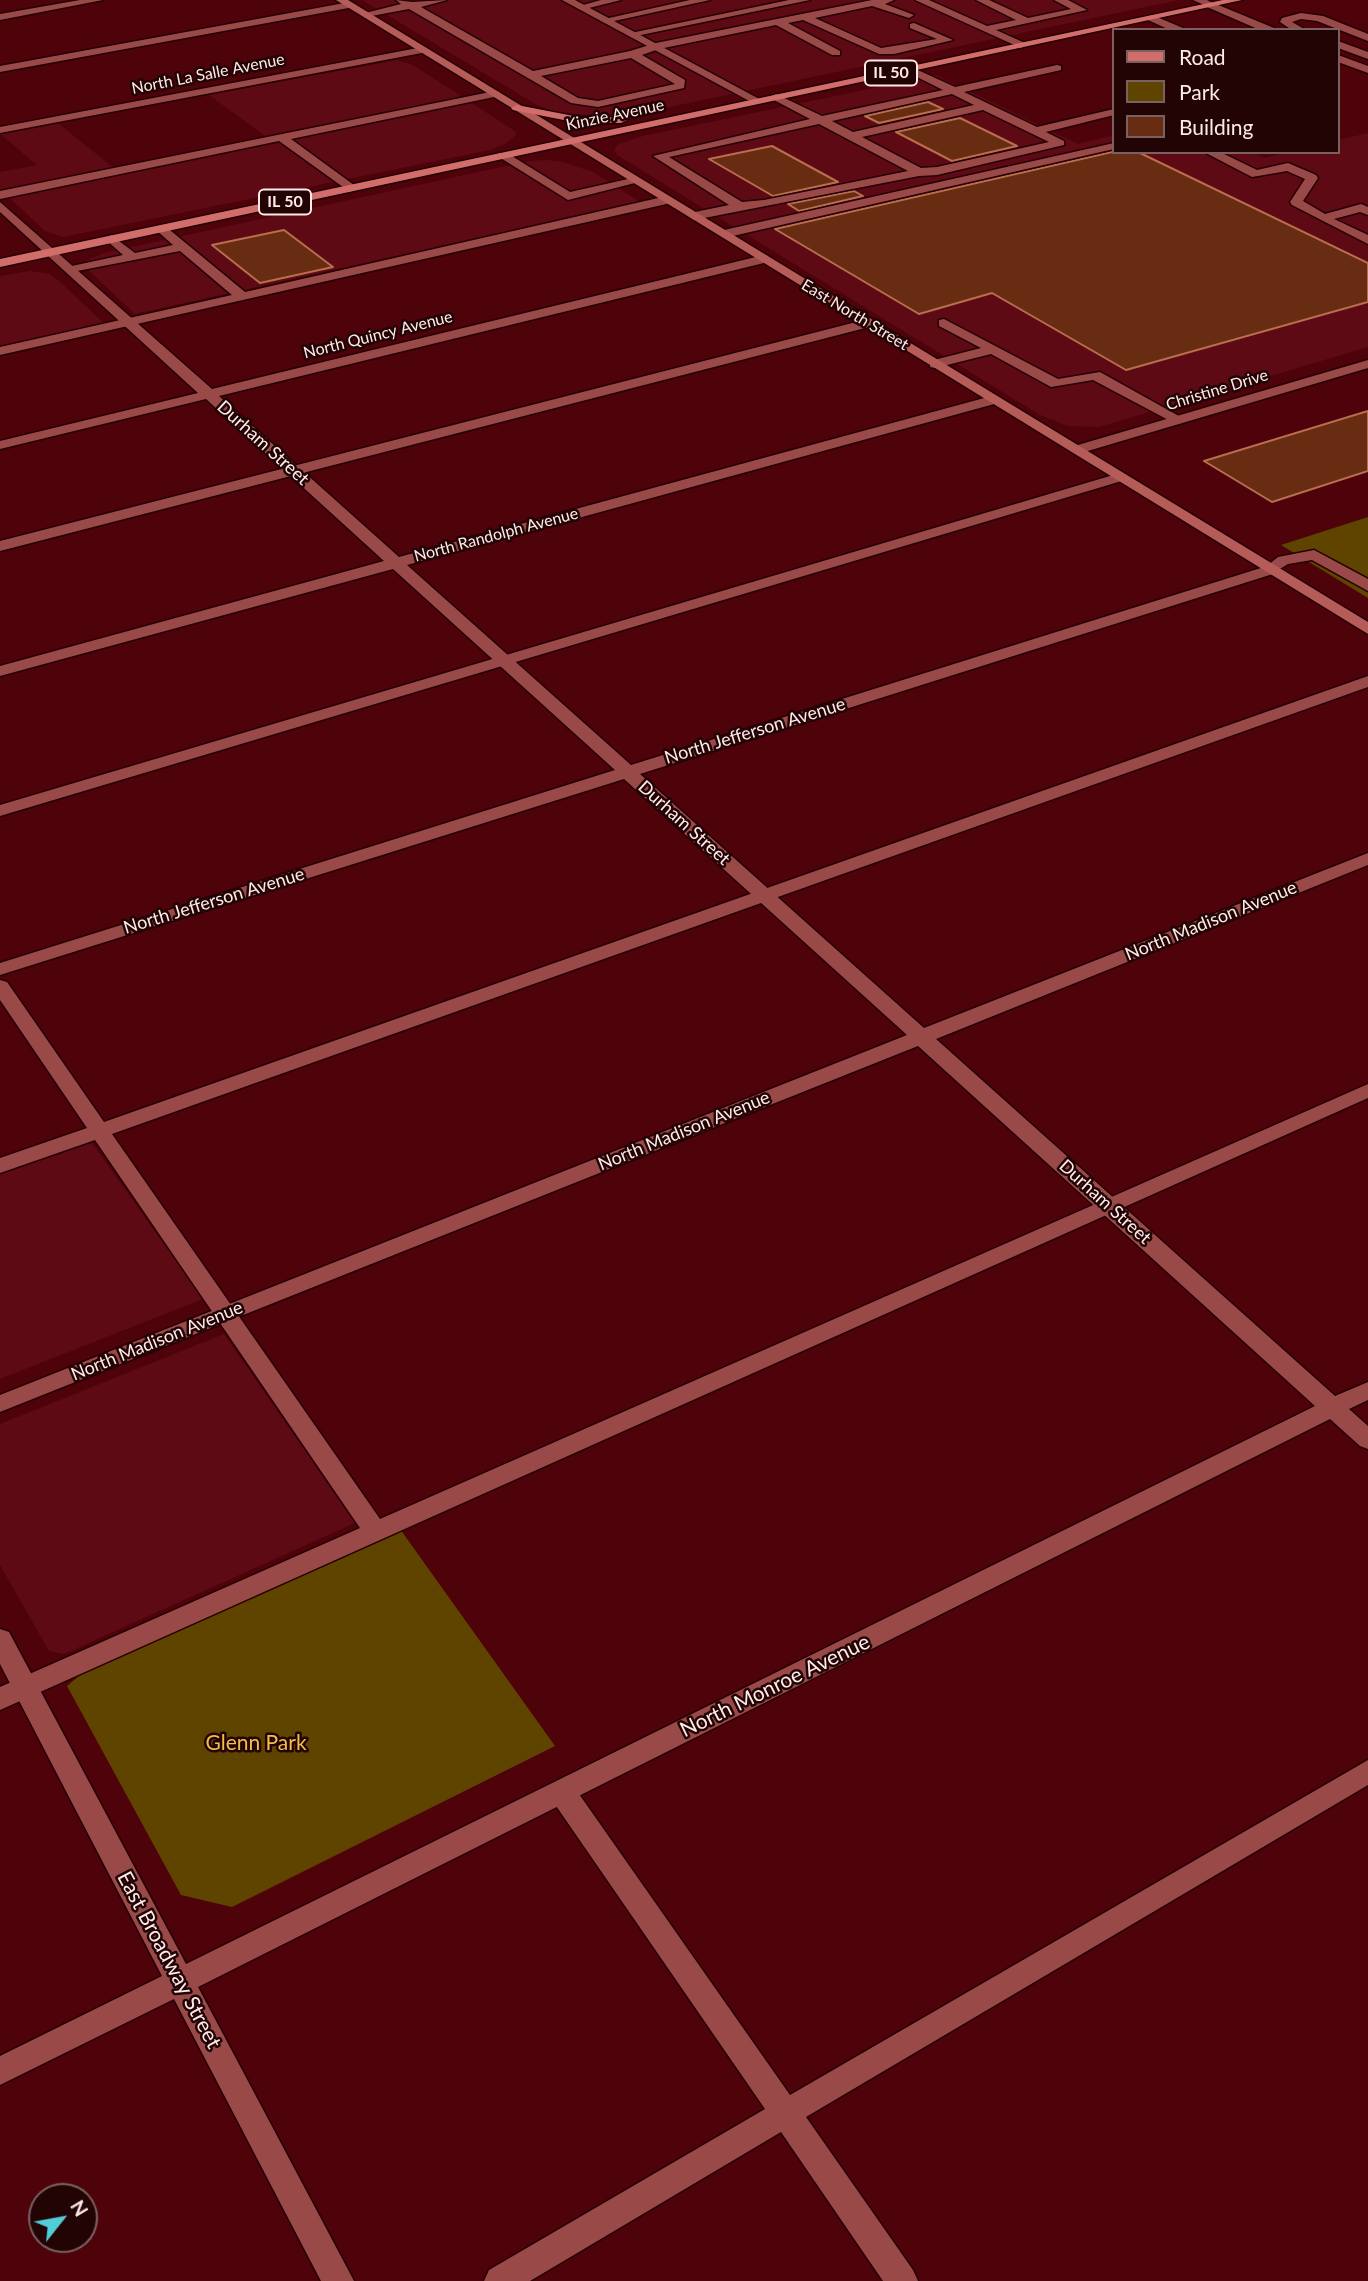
<!DOCTYPE html>
<html>
<head>
<meta charset="utf-8">
<style>
  body { margin:0 }
  #map { position:relative; width:1368px; height:2281px; overflow:hidden; background:#4e020a; font-family:Lato,sans-serif }
  canvas { display:block }
  .legend { position:absolute; left:1112px; top:28px; width:228px; height:126px; box-sizing:border-box; background:#220405; border:2px solid #7a6060; margin:0; padding:9px 12px; list-style:none; font-size:21px; color:#feebe9 }
  .legend li { display:flex; align-items:center; gap:14px; height:35px }
  .legend b { width:35px; border:2px solid #7a6060 }
  .north { position:absolute; left:28px; top:2183px; width:70px; height:70px; box-sizing:border-box; background:#220405; border:2px solid #7a6060; border-radius:50%; rotate:59deg; font-size:19px; font-weight:700; line-height:28px; text-align:center; color:#feebe9 }
  .north::after { content:''; display:block; margin:auto; width:24px; height:32px; background:#52ccd6; clip-path:polygon(50% 0,100% 100%,50% 72%,0 100%) }
</style>
</head>
<body>
<div id="map">
<canvas width="1368" height="2281"></canvas>
<ul class="legend">
<li><b style="height:9px;background:#d16e6b"></b>Road</li>
<li><b style="height:19px;background:#5f4400"></b>Park</li>
<li><b style="height:19px;background:#672c11"></b>Building</li>
</ul>
<div class="north">N</div>
</div>
<script>
const ctx = document.querySelector('canvas').getContext('2d');
ctx.lineJoin = 'round';
function fillPath(path, color) {
  ctx.fillStyle = color;
  ctx.fill(path, 'evenodd');
}
function poly(rows) {
  const path = new Path2D();
  for (const r of rows) {
    path.moveTo(r[0], r[1]);
    for (let i = 2; i < r.length; i += 2) path.lineTo(r[i], r[i + 1]);
  }
  return path;
}
function trace(path, color, width, dash) {
  ctx.strokeStyle = color;
  ctx.lineWidth = width;
  ctx.lineCap = dash ? 'butt' : 'round';
  ctx.setLineDash(dash || []);
  ctx.stroke(path);
}
function label(font, color, halo, rows, align = 'center') {
  ctx.font = font + ' Lato,sans-serif';
  ctx.lineWidth = 5;
  ctx.setLineDash([]);
  ctx.textBaseline = 'middle';
  ctx.strokeStyle = halo;
  ctx.fillStyle = color;
  for (const [text, x, y, turn = 0] of rows) {
    ctx.save();
    ctx.translate(x, y);
    ctx.rotate((+turn || 0) * Math.PI / 180);
    ctx.textAlign = isNaN(turn) ? turn : align;
    if (halo) ctx.strokeText(text, 0, 0);
    ctx.fillText(text, 0, 0);
    ctx.restore();
  }
}
const built = poly([
  [362,0,1179,0,622,117,557,113,537,105],
  [397,60,413,65,515,131,516,135,505,144,490,150,63,237,45,231,0,189,0,172,37,165,0,134,58,123,115,169,268,138,209,95],
  [936,75,1078,144,1114,135,1114,152,1251,152,1264,158,1289,152,1338,152,1338,140,1368,133,1368,347,1099,427,1068,426,1040,415,617,155,614,149,619,144,643,136],
  [547,160,563,162,593,172,640,202,135,314,84,266,85,261,104,253,529,161],
  [30,271,50,274,59,281,104,323,0,346,0,276],
  [90,1140,203,1299,0,1379,0,1173],
  [224,1334,355,1523,64,1654,49,1651,0,1565,0,1424]
]);
const green = poly([
  [1368,517,1368,598,1281,545],
  [400,1529,555,1746,232,1907,181,1895,67,1686,87,1669]
]);
const building = poly([
  [928,102,943,109,879,123,865,116,928,102],
  [960,118,1017,146,952,161,896,132,960,118],
  [772,146,838,182,773,196,709,159,772,146],
  [1112,152,1138,152,1368,263,1368,302,1126,370,992,293,919,314,775,229,1112,152],
  [854,191,863,196,799,211,788,204,854,191],
  [284,230,333,267,260,283,212,245,284,230],
  [1368,411,1368,471,1272,502,1204,461,1368,411]
]);
const lane = poly([
  [396,0,412,2,447,0,421,7,533,71,630,51,656,43,872,0,894,0,885,4,914,15,909,18,872,6,815,18,881,48,937,39,910,28,910,24,914,23,953,40,894,54,879,54,803,20,788,23,840,51,840,55,832,55,776,25,659,49,642,55,685,80,684,88,598,107,571,103,409,9,366,17,361,14,401,4,396,0],
  [631,58,675,84,598,101,578,98,541,76,631,58],
  [601,0,621,0,581,10,576,7,601,0],
  [690,0,710,0,605,23,600,20,690,0],
  [789,0,810,0,631,37,626,34,789,0],
  [915,0,929,0,987,26,1016,20,976,0,989,0,1028,18,1071,9,1054,0,1068,0,1087,10,996,30,1025,43,1026,45,1021,48,915,0],
  [1193,0,1207,0,1216,5,1211,8,1193,0],
  [350,2,355,5,354,7,0,72,0,66,350,2],
  [1301,13,1323,16,1368,34,1368,41,1317,21,1301,19,1292,22,1306,30,1292,30,1280,22,1282,18,1301,13],
  [1152,15,1183,28,1184,30,1170,30,1148,20,1147,18,1152,15],
  [1338,41,1368,52,1368,59,1338,48,1338,41],
  [1057,65,1061,66,1061,70,964,92,1037,127,1114,109,1114,115,1046,132,1064,141,1064,145,937,175,919,176,694,220,688,216,690,213,729,205,653,156,810,119,772,99,770,97,776,94,822,116,943,90,905,71,904,69,909,66,955,87,1057,65],
  [952,94,974,105,853,132,832,121,952,94],
  [983,110,1049,142,937,167,921,168,862,137,983,110],
  [819,124,908,171,764,200,742,202,669,157,819,124],
  [495,91,501,94,499,96,291,139,354,185,356,188,350,192,279,141,0,199,0,191,495,91],
  [1114,143,1114,149,724,238,718,234,724,230,1114,143],
  [1204,152,1220,152,1257,170,1288,163,1316,175,1318,178,1303,201,1325,214,1361,204,1368,207,1368,215,1360,212,1334,219,1368,235,1368,244,1292,205,1290,202,1305,179,1287,171,1252,177,1204,152],
  [499,153,507,153,570,192,637,177,643,181,568,200,499,157,499,153],
  [667,196,673,200,671,203,0,355,0,347,232,295,180,251,67,273,67,267,123,255,105,239,111,235,135,253,173,245,155,229,161,225,165,226,245,292,667,196],
  [868,319,873,320,873,326,0,551,0,541,868,319],
  [944,319,1058,379,1100,372,1186,420,1179,424,1174,423,1093,380,1051,387,991,354,935,368,930,367,930,361,981,348,939,326,939,320,944,319],
  [1120,473,1125,474,1127,477,1125,480,0,816,0,805,1120,473],
  [1314,550,1368,579,1368,591,1312,560,1288,564,1270,575,1262,570,1278,557,1314,550],
  [1368,676,1368,687,112,1134,380,1519,1368,1084,1368,1098,0,1710,0,1687,360,1528,95,1140,0,1173,0,1158,87,1128,0,1000,0,980,7,982,104,1122,1368,676],
  [1368,1760,1368,1785,806,2117,913,2270,918,2281,883,2281,781,2132,530,2281,484,2281,489,2270,765,2109,552,1800,548,1792,552,1784,562,1781,572,1784,790,2095,1368,1760]
]);
const street = poly([
  [80,0,103,0,0,20,0,14,80,0],
  [562,0,575,0,763,101,753,103,562,0],
  [1211,2,1274,28,1275,30,1260,30,1207,7,1206,5,1211,2],
  [423,47,427,48,427,52,0,133,0,127,423,47],
  [1338,55,1368,66,1368,73,1338,62,1338,55],
  [0,202,212,389,764,255,768,256,768,262,219,396,399,557,988,397,998,397,998,403,407,565,631,765,1264,567,1276,567,1278,570,1276,573,640,774,924,1028,1368,853,1368,865,936,1039,1335,1396,1368,1382,1368,1400,1349,1409,1368,1426,1368,1449,1360,1446,1330,1419,198,1987,354,2281,321,2281,174,1999,0,2085,0,2056,162,1976,0,1664,0,1629,9,1632,186,1964,1315,1406,918,1046,0,1412,0,1395,907,1035,624,779,0,975,0,963,615,770,393,569,0,676,0,666,384,561,206,399,0,449,0,441,198,393,0,212,0,202],
  [1368,360,1368,368,1081,453,1076,454,1069,450,1071,447,1368,360]
]);
const secondary = poly([
  [336,0,348,0,1368,622,1368,634,336,0]
]);
const primary = poly([
  [1223,0,1242,0,0,267,0,259,1223,0],
  [517,105,579,117,621,117,627,120,621,123,579,123,513,110,511,108,517,105]
]);
const shields = [
  [891,73,52],
  [285,202,52]
];
const shieldNames = [
  ["IL 50",891,73],
  ["IL 50",285,202]
];
const farStreetnames = [
  ["North La Salle Avenue",208,74,-11],
  ["Kinzie Avenue",615,115,-12],
  ["East North Street",855,315,31],
  ["North Quincy Avenue",378,335,-14],
  ["Christine Drive",1217,390,-17],
  ["North Randolph Avenue",496,535,-15]
];
const streetNames = [
  ["Durham Street",263,443,42],
  ["North Jefferson Avenue",755,731,-17],
  ["Durham Street",684,823,42],
  ["North Jefferson Avenue",214,901,-17],
  ["North Madison Avenue",1211,921,-22],
  ["North Madison Avenue",684,1131,-22],
  ["Durham Street",1105,1202,42],
  ["North Madison Avenue",157,1341,-22]
];
const nearStreetnames = [
  ["North Monroe Avenue",775,1686,-26],
  ["East Broadway Street",169,1960,62]
];
const nearParknames = [
  ["Glenn Park",256,1743]
];
fillPath(built, '#5e0a15');
fillPath(green, '#5f4400');
fillPath(building, '#672c11');
trace(building, '#b96e4f', 2);
trace(lane, '#250103', 3);
trace(street, '#250103', 3);
trace(secondary, '#250103', 3);
trace(primary, '#250103', 3);
fillPath(lane, '#994a48');
fillPath(street, '#994a48');
fillPath(secondary, '#b55c59');
fillPath(primary, '#d16e6b');
for (const [x, y, w] of shields) {
  const box = new Path2D();
  box.roundRect(x - w / 2, y - 12.5, w, 25, 5);
  ctx.fillStyle = '#220405';
  ctx.fill(box);
  trace(box, '#feebe9', 2);
}
label('bold 16px', '#feebe9', null, shieldNames);
label('16px', '#feebe9', '#220405', farStreetnames);
label('18px', '#feebe9', '#220405', streetNames);
label('21px', '#feebe9', '#220405', nearStreetnames);
label('21px', '#f5be46', '#220405', nearParknames);
</script>
</body>
</html>
